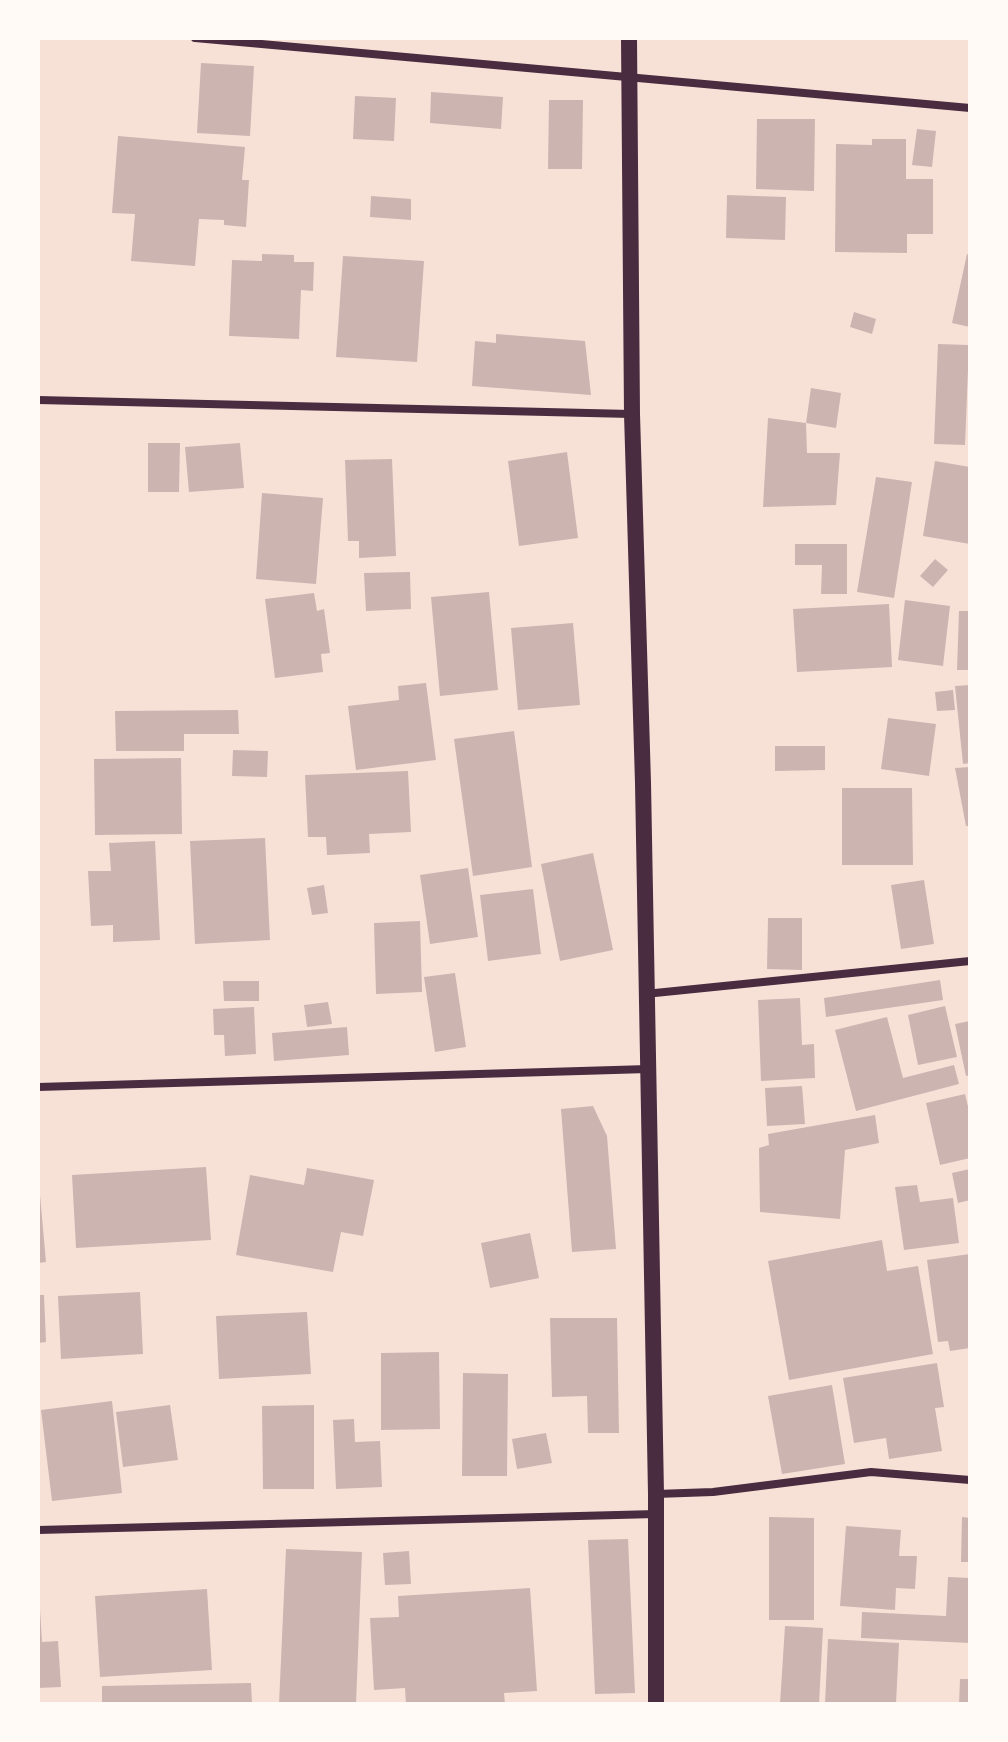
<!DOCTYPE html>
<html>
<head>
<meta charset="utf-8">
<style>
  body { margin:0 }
  #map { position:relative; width:1008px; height:1742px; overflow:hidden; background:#f7e1d7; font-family:Helvetica,sans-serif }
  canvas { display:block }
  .frame { position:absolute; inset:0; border:40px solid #fffaf5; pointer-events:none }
</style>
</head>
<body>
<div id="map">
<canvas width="1008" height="1742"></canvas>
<div class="frame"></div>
</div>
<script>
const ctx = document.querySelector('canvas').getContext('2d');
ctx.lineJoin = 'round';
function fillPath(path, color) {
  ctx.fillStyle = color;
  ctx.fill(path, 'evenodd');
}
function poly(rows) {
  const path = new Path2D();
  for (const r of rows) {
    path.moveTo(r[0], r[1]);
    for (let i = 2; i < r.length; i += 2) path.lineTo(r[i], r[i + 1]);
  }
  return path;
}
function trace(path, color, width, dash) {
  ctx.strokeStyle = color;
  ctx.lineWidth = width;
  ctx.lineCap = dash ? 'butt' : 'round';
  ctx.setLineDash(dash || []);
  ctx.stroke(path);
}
const building = poly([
  [201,63,254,66,250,136,197,133],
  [431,92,503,97,501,129,430,123],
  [355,96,396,98,394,141,353,139],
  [549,100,583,100,582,169,548,169],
  [757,119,815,119,814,191,756,189],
  [917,129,936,131,932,167,912,165],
  [118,136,245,147,242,180,249,180,246,227,224,225,224,220,199,219,195,266,131,261,135,214,112,213],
  [872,139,906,139,906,179,933,179,933,234,907,234,907,253,835,252,836,144,872,145],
  [727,195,786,197,785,240,726,238],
  [371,196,411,199,411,220,370,217],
  [262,254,294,255,294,262,314,262,313,291,301,290,299,339,229,336,232,260,262,261],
  [967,254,970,255,970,327,952,323],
  [343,256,424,261,417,362,336,357],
  [854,312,876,319,872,334,850,327],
  [496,334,585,341,591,395,472,386,475,341,496,343],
  [938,344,969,345,965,445,934,444],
  [811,388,841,393,836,428,806,423],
  [768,418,806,423,807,453,840,453,836,505,763,507],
  [148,443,180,443,179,492,148,492],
  [240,443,244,488,189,492,185,447],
  [567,452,578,538,519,546,508,461],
  [392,459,396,556,359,558,359,541,348,541,345,460],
  [935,461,970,467,970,544,923,536],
  [876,477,912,482,894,598,857,592],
  [262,493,323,498,316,584,256,579],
  [795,544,847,544,847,594,821,594,822,565,795,565],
  [935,559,948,570,933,587,920,576],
  [410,572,411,609,366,611,364,573],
  [489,592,498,690,440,696,431,597],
  [314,593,317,611,324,609,330,653,321,654,323,672,275,678,265,599],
  [905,600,950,606,943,666,898,660],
  [889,604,892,667,797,672,793,609],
  [959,611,970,611,970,670,957,670],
  [573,623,580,705,518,710,511,628],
  [426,683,436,760,356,770,348,706,399,700,398,686],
  [970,685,970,763,963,764,955,686],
  [953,690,955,710,937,711,935,692],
  [238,710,239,734,184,734,184,751,116,751,115,711],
  [888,718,936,724,929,776,881,769],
  [514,731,532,867,473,876,454,739],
  [775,746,825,746,825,770,775,771],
  [233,750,268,751,267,777,232,776],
  [181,758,182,834,95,835,94,759],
  [970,767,970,826,966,826,955,768],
  [408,771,411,832,369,834,370,853,327,855,326,837,308,837,305,775],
  [842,788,912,788,913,865,842,865],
  [265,838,270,940,195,944,190,841],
  [155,841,160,940,113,942,113,925,91,926,88,871,111,871,109,843],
  [593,853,613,950,560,961,541,864],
  [468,868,478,937,430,944,420,875],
  [924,880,934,944,901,949,891,885],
  [324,885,328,913,312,915,307,888],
  [533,889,541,954,488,961,480,895],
  [768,918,802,918,802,970,767,969],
  [420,921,422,992,376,994,374,923],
  [455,973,466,1047,435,1052,424,977],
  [940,980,943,1000,826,1017,824,998],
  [223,981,259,981,259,1001,224,1001],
  [800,998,802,1045,814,1044,815,1078,761,1081,758,1000],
  [328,1002,332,1024,307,1027,304,1005],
  [945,1006,957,1057,918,1065,908,1015],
  [254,1007,256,1054,225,1056,224,1035,214,1035,213,1009],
  [887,1017,903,1078,954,1065,959,1084,856,1111,835,1030],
  [970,1021,970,1075,966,1076,955,1024],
  [347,1027,349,1055,274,1061,272,1033],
  [802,1086,805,1124,767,1126,765,1088],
  [965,1094,970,1115,970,1158,940,1165,926,1103],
  [593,1106,607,1136,616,1249,572,1252,561,1109],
  [875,1115,879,1143,845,1150,840,1219,760,1212,759,1148,769,1145,768,1134],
  [206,1167,211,1240,76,1248,72,1175],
  [307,1168,374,1180,363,1236,341,1232,333,1272,236,1255,250,1175,304,1185],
  [970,1169,970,1200,958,1203,952,1173],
  [917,1185,920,1202,953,1198,959,1243,904,1250,895,1187],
  [38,1195,40,1195,46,1262,38,1263],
  [530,1233,539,1278,490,1288,481,1243],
  [882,1240,887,1271,918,1266,933,1354,789,1380,768,1261],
  [970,1254,970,1348,950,1351,948,1341,938,1342,927,1260],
  [140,1292,143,1354,61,1359,58,1296],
  [38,1295,44,1295,46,1342,38,1343],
  [307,1312,311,1374,219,1379,216,1316],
  [550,1318,617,1318,619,1433,588,1433,587,1396,552,1397],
  [439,1352,440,1429,381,1430,381,1353],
  [937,1363,944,1407,935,1408,942,1451,889,1459,886,1438,854,1443,843,1378],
  [463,1373,508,1374,507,1476,462,1476],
  [832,1385,845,1464,782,1474,768,1396],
  [112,1401,122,1493,52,1501,41,1410],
  [170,1405,178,1460,123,1467,116,1412],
  [314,1405,314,1489,263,1489,262,1406],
  [354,1419,355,1442,380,1441,382,1487,336,1489,333,1420],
  [546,1433,552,1463,517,1469,512,1439],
  [769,1517,814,1518,814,1620,769,1620],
  [962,1517,970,1518,970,1562,961,1562],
  [846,1526,901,1530,899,1556,917,1556,915,1589,896,1588,895,1610,840,1606],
  [628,1539,635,1693,595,1694,588,1540],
  [286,1549,362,1552,356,1704,279,1704],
  [409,1551,411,1584,385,1585,383,1553],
  [948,1577,970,1578,970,1643,861,1638,862,1612,946,1616],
  [530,1588,537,1691,504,1693,505,1704,406,1704,405,1688,374,1690,370,1618,399,1617,398,1596],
  [207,1589,212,1670,100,1677,95,1596],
  [38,1609,40,1609,42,1642,58,1641,61,1687,38,1688],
  [785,1626,823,1628,819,1704,780,1704],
  [828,1639,899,1643,896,1704,825,1704],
  [960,1679,970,1679,970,1704,959,1704],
  [251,1683,252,1704,102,1704,102,1686]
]);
const minor = poly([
  [195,38,970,108],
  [38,400,631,414],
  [645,994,970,961],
  [38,1087,648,1069],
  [656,1494,713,1492,871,1472,970,1480],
  [38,1530,656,1514]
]);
const secondary = poly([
  [629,38,632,414,643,783,656,1494,656,1704]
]);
fillPath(building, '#ccb4b1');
trace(minor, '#4a2c40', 8);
trace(secondary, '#4a2c40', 16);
</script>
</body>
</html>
